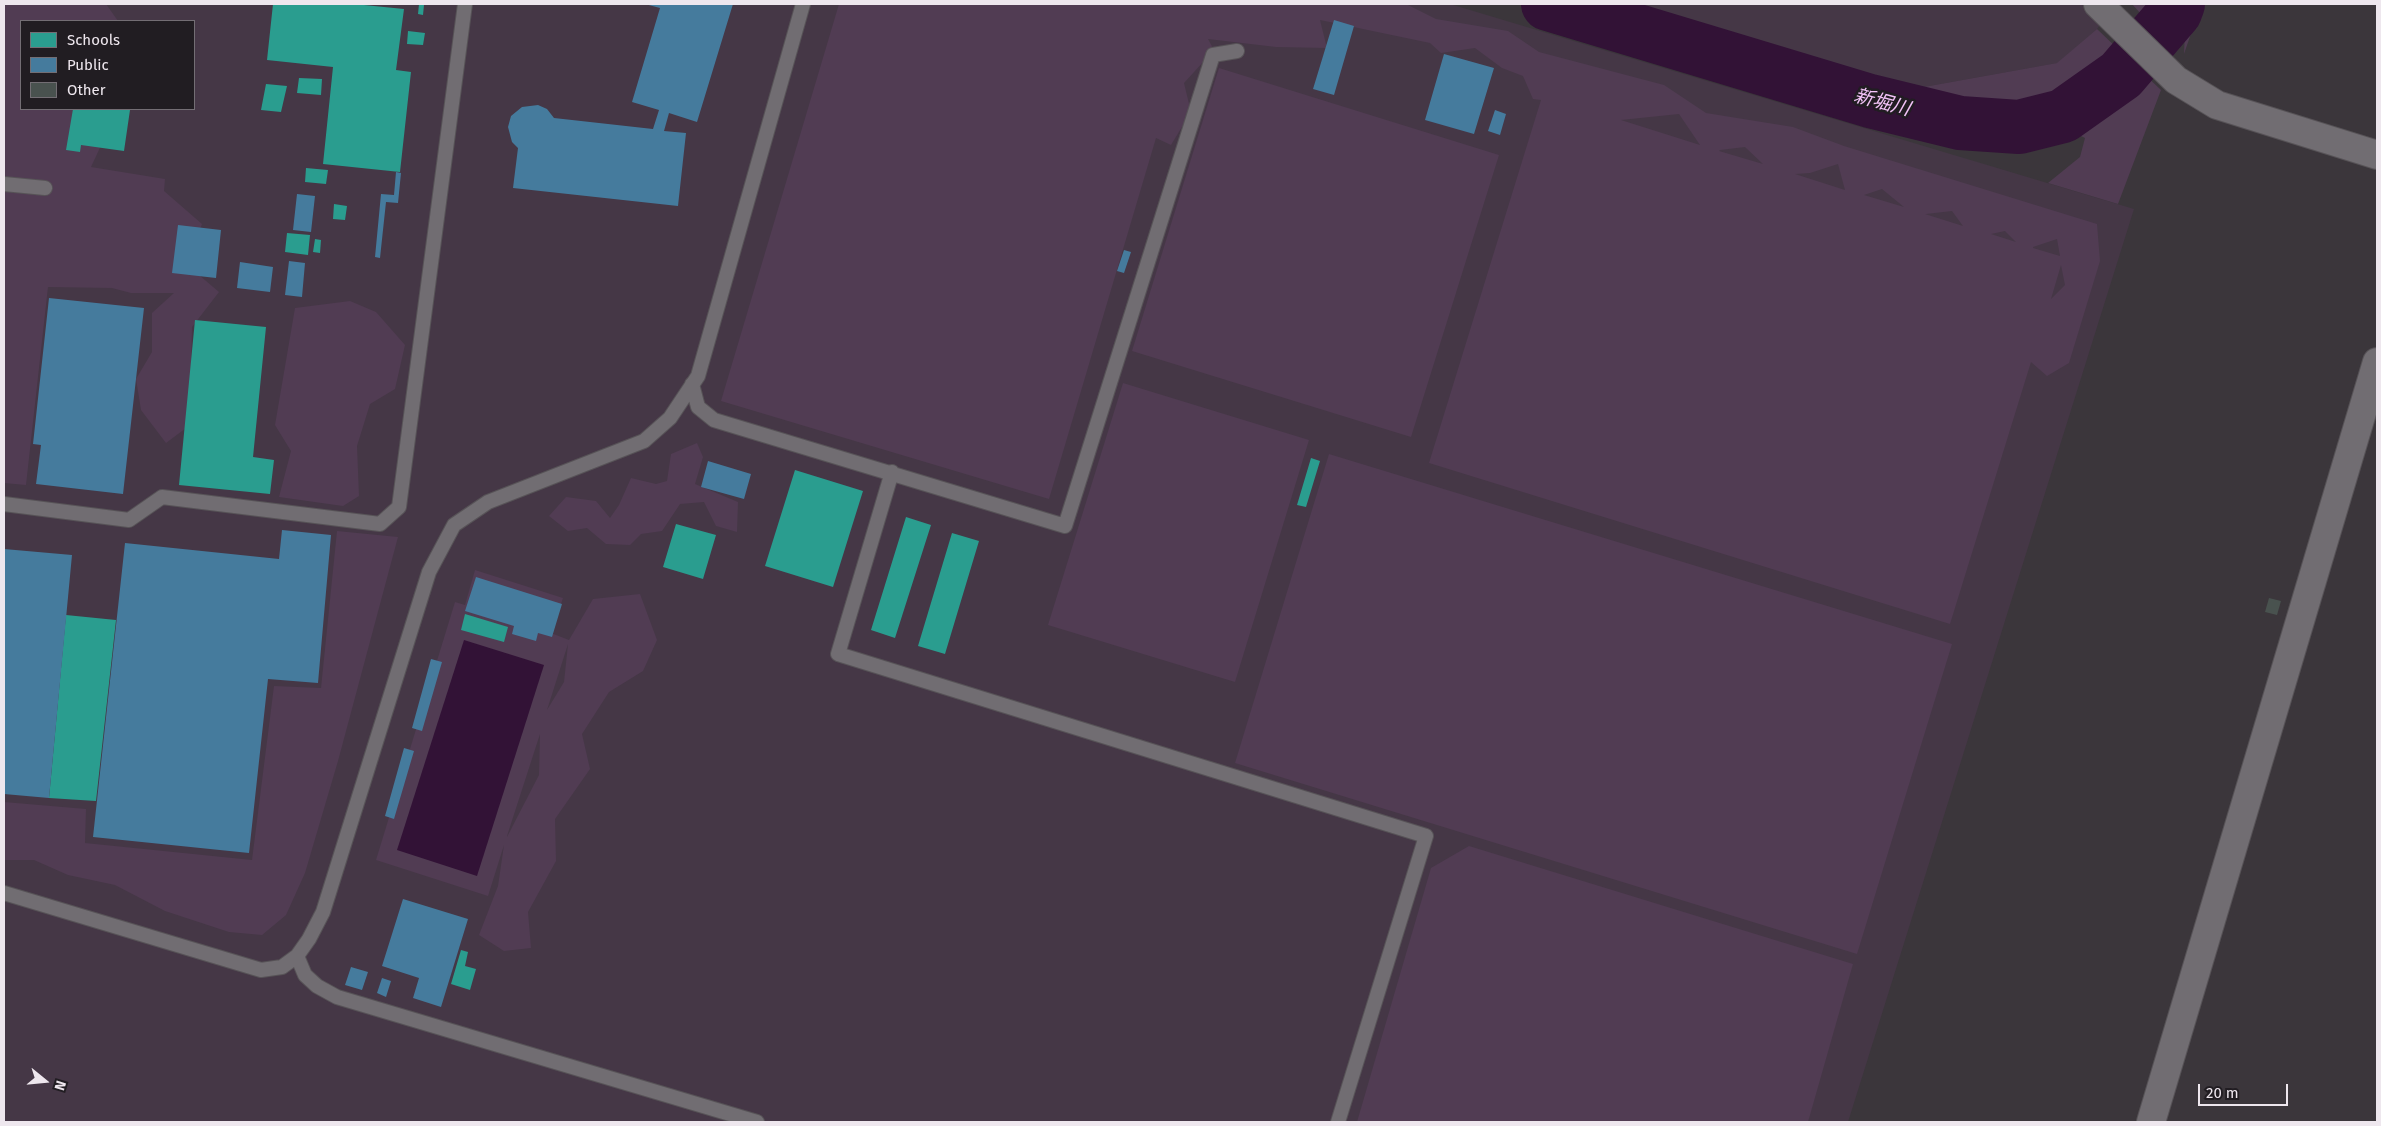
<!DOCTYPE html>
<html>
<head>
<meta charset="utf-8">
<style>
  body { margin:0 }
  #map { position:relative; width:2381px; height:1126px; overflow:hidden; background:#3b363b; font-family:"Fira Sans",sans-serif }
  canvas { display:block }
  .frame { position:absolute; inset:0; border:5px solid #eee7ee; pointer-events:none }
  .legend { position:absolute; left:20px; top:20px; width:175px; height:90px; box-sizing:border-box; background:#211d22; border:1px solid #736e74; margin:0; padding:6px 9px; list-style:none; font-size:15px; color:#eee7ee }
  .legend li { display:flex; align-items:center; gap:10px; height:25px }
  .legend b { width:25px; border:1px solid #736e74 }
  .north { position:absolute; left:20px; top:1056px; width:50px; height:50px; -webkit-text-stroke:4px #211d22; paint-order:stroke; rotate:107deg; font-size:14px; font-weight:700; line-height:20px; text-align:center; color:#eee7ee }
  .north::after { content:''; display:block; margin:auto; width:18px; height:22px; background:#eee7ee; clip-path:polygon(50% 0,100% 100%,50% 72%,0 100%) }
  .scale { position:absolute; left:2198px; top:1084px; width:90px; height:22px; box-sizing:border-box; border:2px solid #eee7ee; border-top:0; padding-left:6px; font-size:15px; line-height:18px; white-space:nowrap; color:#eee7ee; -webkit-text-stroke:4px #211d22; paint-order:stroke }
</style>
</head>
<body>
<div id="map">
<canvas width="2381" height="1126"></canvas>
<div class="frame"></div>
<ul class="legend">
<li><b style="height:14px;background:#2a9d8f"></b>Schools</li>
<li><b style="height:14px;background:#457b9d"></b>Public</li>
<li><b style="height:14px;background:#49524f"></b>Other</li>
</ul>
<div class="north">N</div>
<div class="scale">20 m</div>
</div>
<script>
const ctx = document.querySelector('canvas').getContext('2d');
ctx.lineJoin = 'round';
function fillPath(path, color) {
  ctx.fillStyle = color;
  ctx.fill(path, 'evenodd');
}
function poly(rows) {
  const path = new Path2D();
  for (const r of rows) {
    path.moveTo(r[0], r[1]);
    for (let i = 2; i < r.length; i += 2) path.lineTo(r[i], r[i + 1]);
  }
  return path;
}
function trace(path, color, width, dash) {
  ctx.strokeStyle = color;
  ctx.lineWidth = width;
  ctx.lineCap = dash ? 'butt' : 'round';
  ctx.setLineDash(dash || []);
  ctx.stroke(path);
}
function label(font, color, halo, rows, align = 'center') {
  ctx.font = font + ' "Fira Sans","Noto Sans JP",sans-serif';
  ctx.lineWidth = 5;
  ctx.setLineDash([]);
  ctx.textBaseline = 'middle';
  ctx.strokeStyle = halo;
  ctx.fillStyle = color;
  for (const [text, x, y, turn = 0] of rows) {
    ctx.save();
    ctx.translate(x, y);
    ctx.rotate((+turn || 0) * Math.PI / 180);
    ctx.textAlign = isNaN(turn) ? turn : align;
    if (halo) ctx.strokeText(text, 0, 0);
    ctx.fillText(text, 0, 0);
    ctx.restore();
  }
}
const built = poly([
  [4,4,1450,4,2134,209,1848,1122,4,1122],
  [21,21,194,21,194,109,21,109],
  [1631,4,2116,4,2097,29,2058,63,1918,88]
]);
const green = poly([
  [4,4,106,4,118,21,21,21,21,109,99,109,100,115,111,124,91,167,165,179,164,191,202,224,186,264,219,292,192,327,191,372,194,422,166,443,141,410,136,379,152,352,152,313,174,293,131,293,112,288,48,287,26,485,4,483],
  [839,4,1406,4,1436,19,1508,31,1539,52,1664,85,1706,113,1793,127,1844,146,2097,224,2100,261,2069,363,2047,376,2031,362,1950,624,1429,463,1541,100,1533,99,1523,76,1502,68,1475,48,1441,53,1430,43,1320,20,1327,48,1276,47,1208,39,1214,50,1184,83,1191,112,1171,145,1156,138,1049,499,721,401],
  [1679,114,1700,145,1621,120],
  [1745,147,1763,164,1719,151,1720,150],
  [1838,164,1845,190,1795,174,1810,173],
  [1882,189,1904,207,1864,195],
  [1952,211,1963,226,1925,214,1926,214],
  [2005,231,2016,242,1991,234],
  [2057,239,2060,256,2033,248,2033,247],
  [2061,265,2065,285,2051,299],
  [2132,4,2167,4,2149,23],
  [2187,4,2201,4,2184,54,2186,7],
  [2097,29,2161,90,2118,204,2048,183,2080,157,2085,138,2020,106,1923,114,1918,88,2057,63],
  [1219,68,1499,155,1411,437,1132,351],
  [350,301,376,312,405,345,395,389,370,404,357,446,359,496,343,506,279,497,291,451,275,425,295,308],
  [1123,383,1309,440,1235,682,1048,625],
  [697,443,703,457,695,484,738,502,737,532,716,526,704,502,680,504,662,531,641,534,630,545,606,544,587,528,568,531,549,516,566,497,596,501,610,518,619,505,631,478,656,484,667,481,671,454],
  [1329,454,1952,644,1857,954,1235,763],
  [337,531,398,537,338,761,305,873,286,915,262,935,229,932,165,911,115,885,68,875,34,860,4,860,4,802,86,809,85,843,252,860,274,686,321,688],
  [475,570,563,598,551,633,569,640,593,599,640,594,657,640,643,671,609,692,582,734,590,769,555,819,556,861,528,912,531,948,504,951,479,935,498,886,504,845,488,896,376,860,455,602,465,605],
  [568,644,564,682,547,710],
  [540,734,539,775,507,837,507,836],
  [1469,846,1853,964,1808,1122,1357,1122,1431,868]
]);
const water = poly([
  [464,640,544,665,477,876,397,850]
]);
const schools = poly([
  [273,4,354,4,404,9,396,70,411,72,400,172,323,164,333,67,267,60],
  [419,4,424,5,423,15,418,14],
  [408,31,425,33,423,45,407,44],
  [299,78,322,79,321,95,297,93],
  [266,84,287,86,281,112,261,110],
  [73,109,130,110,124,151,81,145,80,152,66,150],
  [306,168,328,170,326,184,305,182],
  [334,204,347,206,345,220,333,219],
  [287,233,310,235,308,255,285,252],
  [315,239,321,240,320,253,313,252],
  [195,320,266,327,253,457,274,460,270,494,179,485],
  [1311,458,1320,461,1306,507,1297,505],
  [795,470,863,491,833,587,765,566],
  [906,517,931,525,895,638,871,630],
  [676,524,716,535,703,579,663,567],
  [952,533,979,541,945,654,918,646],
  [465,614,508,627,504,642,461,630],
  [66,615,116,620,96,801,49,798],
  [461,950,468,952,465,966,476,969,470,990,451,984]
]);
const public = poly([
  [645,4,733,4,697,122,669,113,664,131,686,133,678,206,513,188,518,148,512,142,508,127,511,116,522,107,538,105,547,109,554,118,653,129,659,110,632,102,660,8],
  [1334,20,1354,26,1334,95,1313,89],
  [1444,54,1494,68,1474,134,1425,120],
  [1495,110,1506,114,1500,135,1488,131],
  [396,172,401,173,398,203,386,202,380,258,375,257,381,194,394,195],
  [297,194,315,196,311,232,293,230],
  [178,225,221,230,216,278,172,273],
  [1124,250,1131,252,1124,273,1117,271],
  [289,261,305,263,302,297,285,295],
  [240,262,273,267,270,292,237,288],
  [49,298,144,308,123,494,36,484,41,445,33,444],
  [708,461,751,474,744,499,701,487],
  [282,530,331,535,318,683,268,679,249,853,93,837,125,543,279,559],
  [4,549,72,555,49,798,4,794],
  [476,577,562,604,552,637,538,633,536,641,512,634,514,626,465,611],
  [431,659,442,662,422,731,412,728],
  [404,748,414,751,394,819,385,816],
  [403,899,468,919,441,1007,413,998,419,978,382,966],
  [351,967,368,972,362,990,345,985],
  [382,978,391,981,386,997,377,993]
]);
const river = poly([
  [1548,4,1870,101,1960,123,2019,127,2063,116,2121,75,2175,12,2178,4]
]);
const building = poly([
  [2269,598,2281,601,2277,615,2265,612]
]);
const service = poly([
  [4,184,45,188],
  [692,384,698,407,714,420,1065,526,1213,55,1237,51],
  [892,472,838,654,1426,836,1338,1122],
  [4,504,129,520,162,497,380,524,399,507,465,4],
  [4,893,261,970,282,967,297,956,309,939,323,912,429,572,454,525,488,502,644,441,670,418,698,376,803,4],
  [297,956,305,975,317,986,337,997,757,1122]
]);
const minor = poly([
  [2098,4,2176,80,2217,105,2377,155],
  [2151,1122,2377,362]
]);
const waterNames = [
  ["新堀川",1882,103,15]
];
fillPath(built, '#453746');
fillPath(green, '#513c53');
fillPath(water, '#321236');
fillPath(schools, '#2a9d8f');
fillPath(public, '#457b9d');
trace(river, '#321236', 54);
fillPath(building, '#49524f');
trace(service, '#575357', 16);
trace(minor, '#575357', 30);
trace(service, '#716d72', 14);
trace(minor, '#716d72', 28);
label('italic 19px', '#f3c3f8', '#211d22', waterNames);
</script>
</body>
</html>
